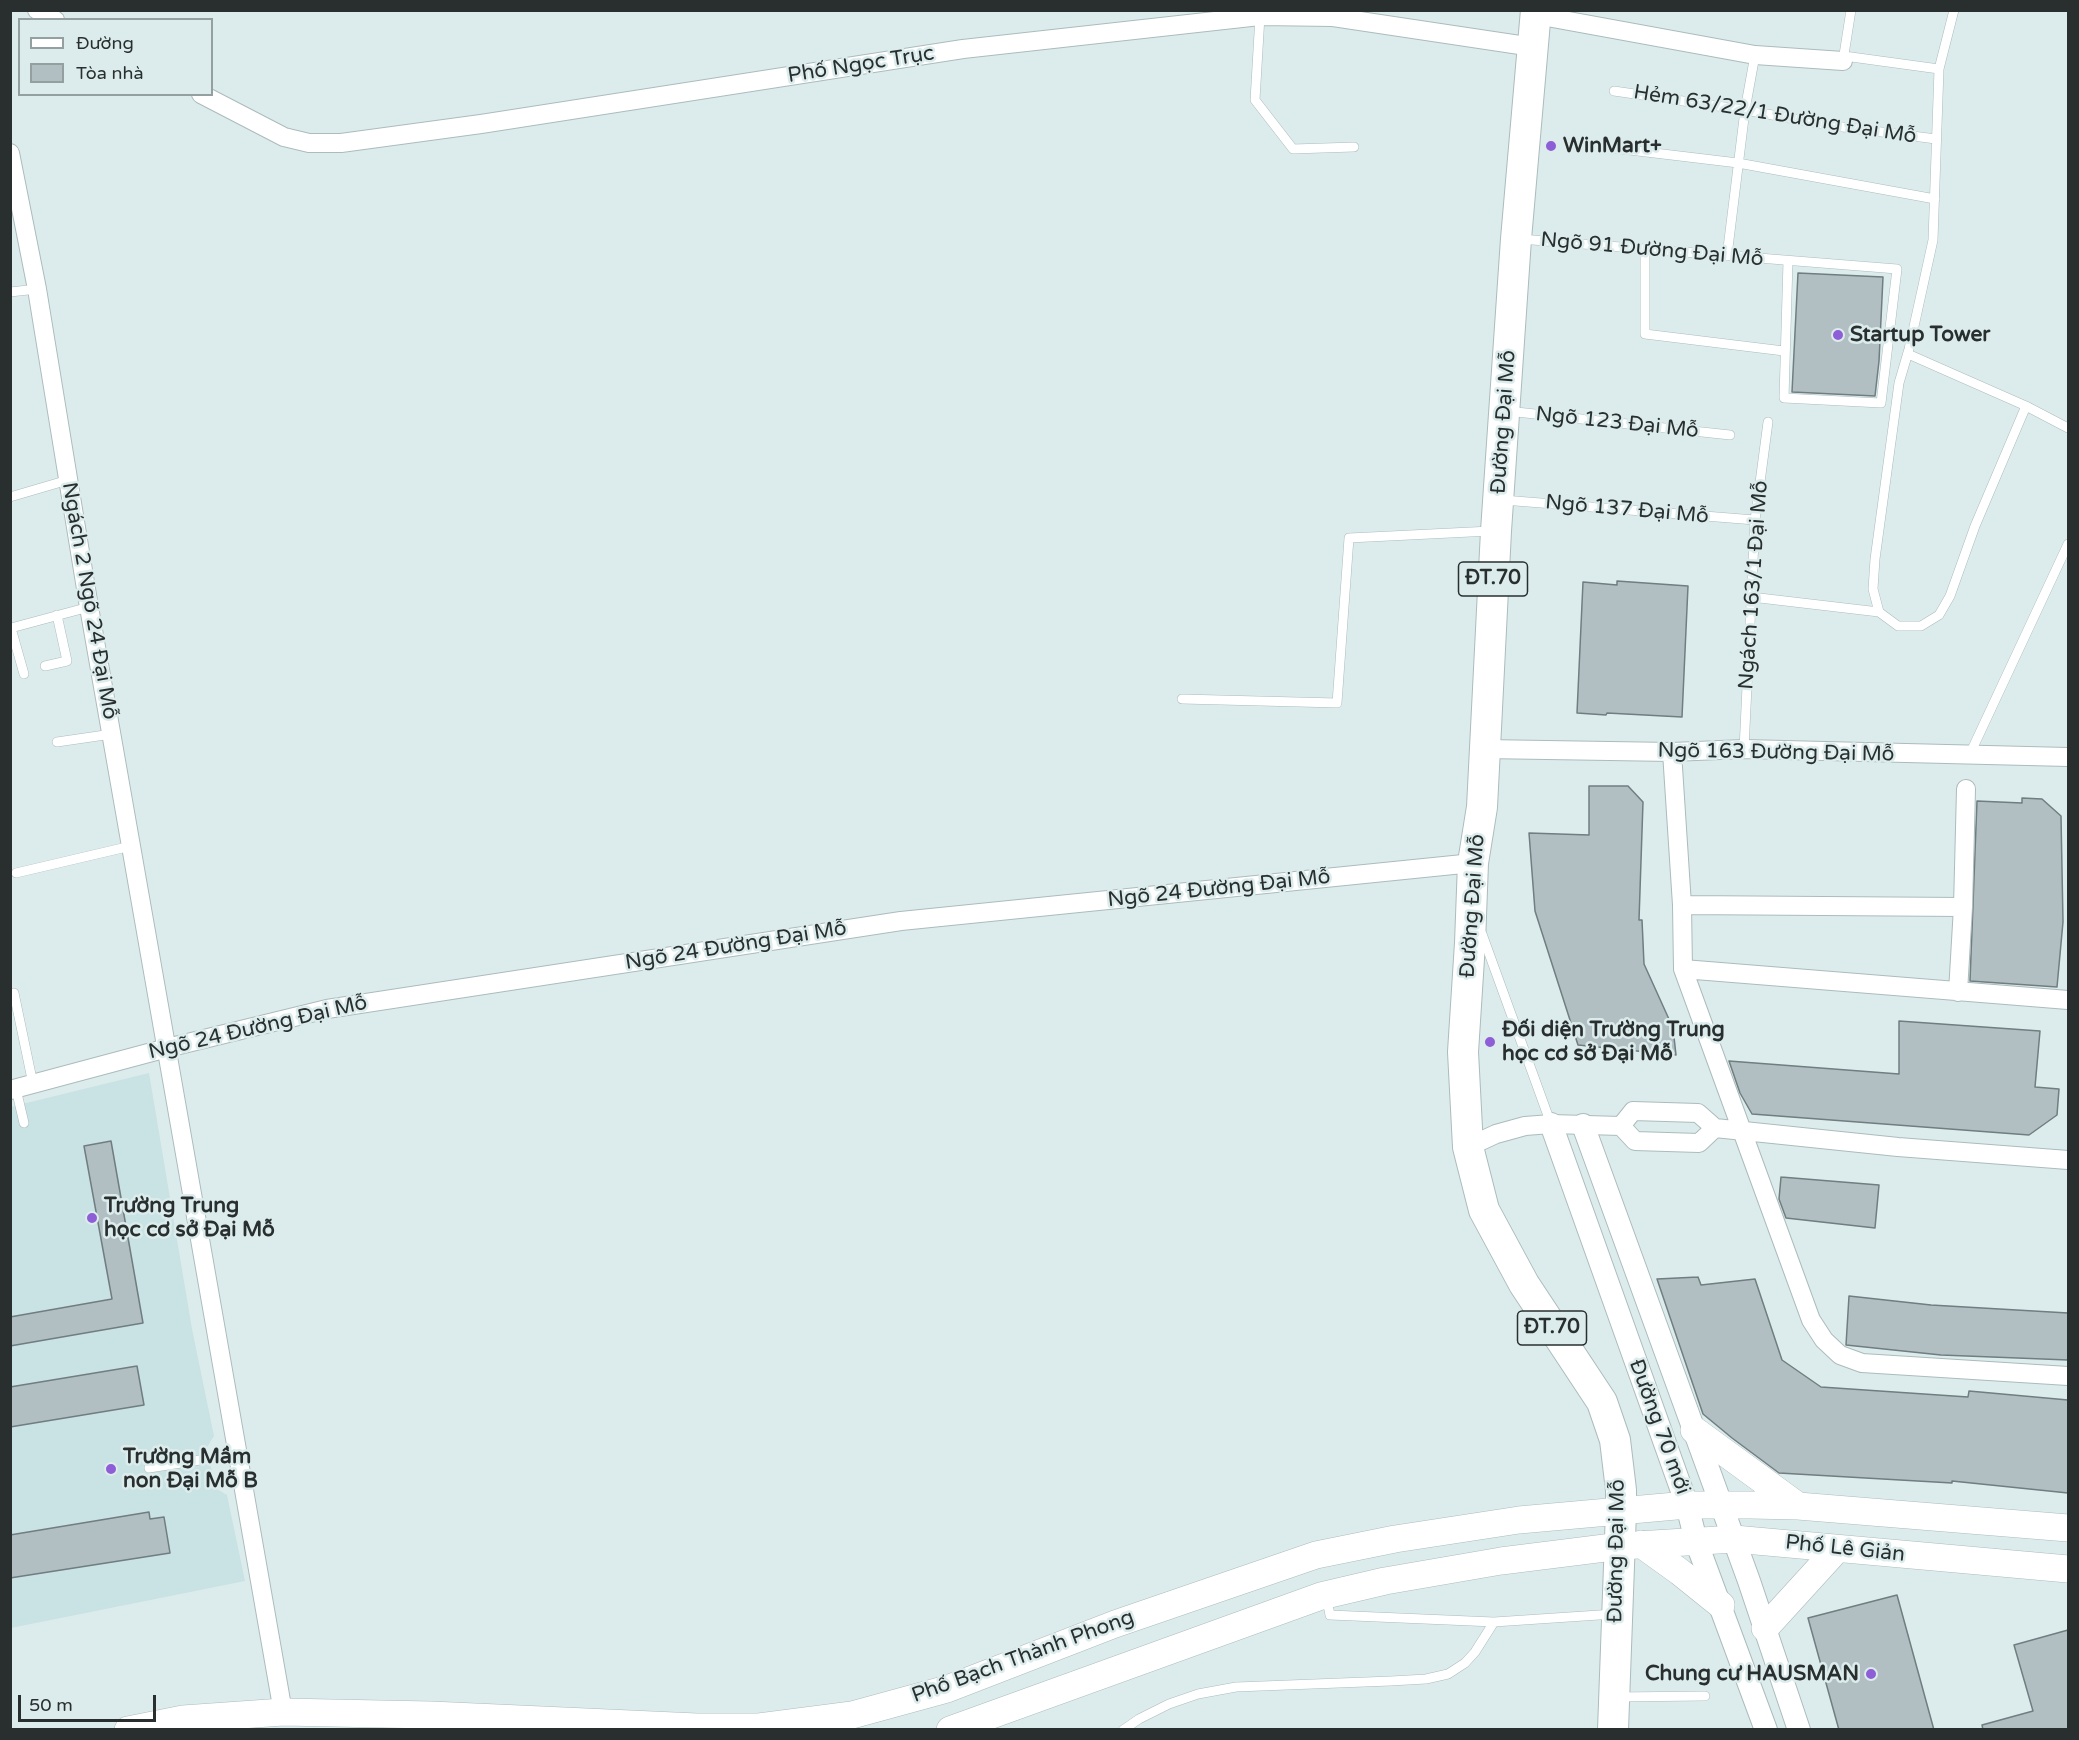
<!DOCTYPE html>
<html>
<head>
<meta charset="utf-8">
<style>
  body { margin:0 }
  #map { position:relative; width:2079px; height:1740px; overflow:hidden; background:#dcecec; font-family:"Varela Round",sans-serif }
  canvas { display:block }
  .frame { position:absolute; inset:0; border:12px solid #292f2f; pointer-events:none }
  .legend { position:absolute; left:18px; top:18px; width:195px; height:78px; box-sizing:border-box; background:#dcecec; border:2px solid #94a0a0; margin:0; padding:8px 10px; list-style:none; font-size:18px; color:#292f2f }
  .legend li { display:flex; align-items:center; gap:12px; height:30px }
  .legend b { width:30px; border:2px solid #94a0a0 }
  .scale { position:absolute; left:18px; top:1695px; width:138px; height:27px; box-sizing:border-box; border:3px solid #292f2f; border-top:0; padding-left:8px; font-size:18px; line-height:21px; white-space:nowrap; color:#292f2f; -webkit-text-stroke:4px #dcecec; paint-order:stroke }
</style>
</head>
<body>
<div id="map">
<canvas width="2079" height="1740"></canvas>
<div class="frame"></div>
<ul class="legend">
<li><b style="height:8px;background:#fff"></b>Đường</li>
<li><b style="height:16px;background:#b1bfc3"></b>Tòa nhà</li>
</ul>
<div class="scale">50 m</div>
</div>
<script>
const ctx = document.querySelector('canvas').getContext('2d');
ctx.lineJoin = 'round';
function fillPath(path, color) {
  ctx.fillStyle = color;
  ctx.fill(path, 'evenodd');
}
function poly(rows) {
  const path = new Path2D();
  for (const r of rows) {
    path.moveTo(r[0], r[1]);
    for (let i = 2; i < r.length; i += 2) path.lineTo(r[i], r[i + 1]);
  }
  return path;
}
function trace(path, color, width, dash) {
  ctx.strokeStyle = color;
  ctx.lineWidth = width;
  ctx.lineCap = dash ? 'butt' : 'round';
  ctx.setLineDash(dash || []);
  ctx.stroke(path);
}
function label(font, color, halo, rows, align = 'center') {
  ctx.font = font + ' "Varela Round",sans-serif';
  ctx.lineWidth = 5;
  ctx.setLineDash([]);
  ctx.textBaseline = 'middle';
  ctx.strokeStyle = halo;
  ctx.fillStyle = color;
  for (const [text, x, y, turn = 0] of rows) {
    ctx.save();
    ctx.translate(x, y);
    ctx.rotate((+turn || 0) * Math.PI / 180);
    ctx.textAlign = isNaN(turn) ? turn : align;
    if (halo) ctx.strokeText(text, 0, 0);
    ctx.fillText(text, 0, 0);
    ctx.restore();
  }
}
const built = poly([
  [149,1073,192,1329,214,1436,206,1449,217,1489,227,1495,245,1581,11,1628,10,1107]
]);
const building = poly([
  [1798,273,1883,277,1879,361,1875,396,1792,392,1798,273],
  [1617,581,1688,586,1682,717,1607,713,1606,715,1577,713,1583,582,1617,585,1617,581],
  [1589,786,1628,786,1643,802,1639,920,1642,920,1644,964,1673,1028,1676,1055,1578,1045,1535,911,1529,833,1589,835,1589,786],
  [2022,798,2042,799,2061,816,2063,922,2057,987,1970,981,1977,801,2022,803,2022,798],
  [1899,1021,2040,1031,2035,1087,2059,1089,2057,1115,2029,1135,1752,1114,1740,1093,1729,1061,1899,1074,1899,1021],
  [111,1141,143,1323,10,1346,10,1317,112,1299,84,1146,111,1141],
  [1781,1177,1879,1185,1875,1228,1786,1218,1779,1199,1781,1177],
  [1698,1277,1701,1285,1755,1279,1782,1360,1821,1387,1968,1397,1969,1391,2068,1400,2068,1493,1952,1481,1952,1483,1779,1473,1732,1438,1703,1414,1657,1279,1698,1277],
  [1849,1296,1931,1305,2068,1313,2068,1360,1941,1355,1846,1345,1849,1296],
  [137,1366,144,1405,10,1427,10,1387,137,1366],
  [149,1512,150,1519,164,1517,170,1553,10,1578,10,1535,149,1512],
  [1897,1595,1934,1730,1839,1730,1808,1618,1897,1595],
  [2068,1630,2068,1730,1983,1730,1982,1725,2033,1711,2014,1645,2068,1630]
]);
const service = poly([
  [1954,10,1939,69,1933,240,1909,349,1899,383,1875,559,1873,589,1879,612,1898,626,1921,626,1939,615,1950,596,1975,526,2026,406],
  [1260,16,1255,100,1293,149,1354,147],
  [1844,56,1939,69],
  [1843,61,1851,10],
  [1614,91,1745,110,1827,125,1936,139],
  [1571,143,1738,163,1935,199],
  [1520,239,1897,269,1881,403,1784,398,1788,261],
  [1645,250,1645,334,1784,351],
  [1727,256,1745,110,1755,55],
  [10,292,37,289],
  [1908,354,2026,406,2068,428],
  [1507,411,1730,435],
  [10,497,68,480],
  [1503,500,1755,520],
  [1751,597,1879,612],
  [45,666,67,661,57,615],
  [24,674,11,628,89,607],
  [1182,699,1337,703,1349,538,1491,531],
  [57,742,112,734],
  [1744,749,1755,520,1768,422],
  [1969,756,2068,544],
  [16,873,131,846],
  [1482,934,1551,1124],
  [14,993,33,1084],
  [16,1089,24,1123],
  [149,1468,238,1454],
  [1323,1600,1328,1605,1330,1615,1494,1622,1614,1614],
  [1617,1697,1705,1696],
  [1123,1730,1139,1719,1169,1704,1198,1694,1236,1687,1391,1681,1426,1679,1448,1674,1465,1663,1475,1652,1494,1622]
]);
const minor = poly([
  [37,10,55,20],
  [1536,15,1755,55,1843,61],
  [201,94,284,137,309,143,341,143,481,124,963,49,1260,16,1333,17,1533,47],
  [10,153,37,289,89,607,283,1712],
  [1484,749,1672,752,1744,749,2068,757],
  [1672,752,1682,905,1683,969,1811,1320,1824,1340,1840,1355,1862,1363,2068,1376],
  [1682,905,1963,907],
  [1683,969,2068,1000],
  [1958,992,1963,907,1966,789],
  [10,1090,167,1048,327,1009,901,921,1473,863],
  [1621,1126,1633,1111,1698,1113,1715,1128,1898,1147,2068,1160],
  [1468,1147,1496,1134,1525,1126,1551,1124,1621,1126,1635,1141,1699,1143,1715,1128]
]);
const tertiary = poly([
  [1551,1124,1687,1505,1696,1541,1766,1730],
  [1583,1125,1749,1581,1799,1730]
]);
const secondary = poly([
  [1694,1430,1798,1506],
  [1641,1544,1680,1572,1721,1605],
  [1765,1628,1837,1549],
  [128,1730,183,1719,283,1712,431,1715,697,1727,759,1727,852,1715,947,1689,1115,1624,1316,1555,1395,1539,1519,1520,1687,1505,1750,1505,1798,1506,2068,1528],
  [950,1730,1321,1596,1385,1581,1501,1561,1621,1546,1734,1539,2068,1569]
]);
const primary = poly([
  [1536,10,1516,239,1496,531,1482,807,1473,863,1470,943,1463,1052,1468,1147,1484,1210,1524,1284,1602,1402,1615,1440,1621,1490,1621,1511,1613,1730]
]);
const markers = [
  [1551,146,6,"#8e5ed7"],
  [1838,335,6,"#8e5ed7"],
  [1490,1042,6,"#8e5ed7"],
  [92,1218,6,"#8e5ed7"],
  [111,1469,6,"#8e5ed7"],
  [1871,1674,6,"#8e5ed7"]
];
const shields = [
  [1493,579,69],
  [1552,1328,69]
];
const shieldNames = [
  ["ĐT.70",1493,579],
  ["ĐT.70",1552,1328]
];
const streetNames = [
  ["Phố Ngọc Trục",861,65,-9],
  ["Hẻm 63/22/1 Đường Đại Mỗ",1775,115,9],
  ["Ngõ 91 Đường Đại Mỗ",1652,250,5],
  ["Đường Đại Mỗ",1504,422,-86],
  ["Ngõ 123 Đại Mỗ",1617,423,6],
  ["Ngõ 137 Đại Mỗ",1627,510,5],
  ["Ngách 163/1 Đại Mỗ",1754,585,-86],
  ["Ngách 2 Ngõ 24 Đại Mỗ",89,601,80],
  ["Ngõ 163 Đường Đại Mỗ",1776,753,1],
  ["Ngõ 24 Đường Đại Mỗ",1219,889,-6],
  ["Đường Đại Mỗ",1473,906,-86],
  ["Ngõ 24 Đường Đại Mỗ",736,946,-9],
  ["Ngõ 24 Đường Đại Mỗ",258,1028,-13],
  ["Đường 70 mới",1659,1427,70],
  ["Phố Lê Giản",1845,1549,6],
  ["Đường Đại Mỗ",1617,1551,-89],
  ["Phố Bạch Thành Phong",1023,1657,-20]
];
const poiNames = [
  ["WinMart+",1563,146],
  ["Startup Tower",1850,335],
  ["Đối diện Trường Trung",1502,1030],
  ["học cơ sở Đại Mỗ",1502,1054],
  ["Trường Trung",104,1206],
  ["học cơ sở Đại Mỗ",104,1230],
  ["Trường Mầm",123,1457],
  ["non Đại Mỗ B",123,1481],
  ["Chung cư HAUSMAN",1859,1674,"right"]
];
fillPath(built, '#c9e2e3');
fillPath(building, '#b1bfc3');
trace(building, '#707d81', 1.5);
trace(service, '#acbbbb', 10);
trace(minor, '#acbbbb', 20);
trace(tertiary, '#acbbbb', 24);
trace(secondary, '#acbbbb', 28);
trace(primary, '#acbbbb', 32);
trace(service, '#fff', 9);
trace(minor, '#fff', 18);
trace(tertiary, '#fff', 22);
trace(secondary, '#fff', 27);
trace(primary, '#fff', 30);
for (const [x, y, r, color] of markers) {
  const dot = new Path2D();
  dot.arc(x, y, r, 0, 2 * Math.PI);
  ctx.fillStyle = color;
  ctx.fill(dot);
  trace(dot, '#dcecec', 2);
}
for (const [x, y, w] of shields) {
  const box = new Path2D();
  box.roundRect(x - w / 2, y - 17, w, 34, 4.5);
  ctx.fillStyle = '#dcecec';
  ctx.fill(box);
  trace(box, '#292f2f', 1.5);
}
label('bold 20px', '#292f2f', null, shieldNames);
label('21px', '#292f2f', '#dcecec', streetNames);
label('bold 21px', '#292f2f', '#dcecec', poiNames, 'left');
</script>
</body>
</html>
